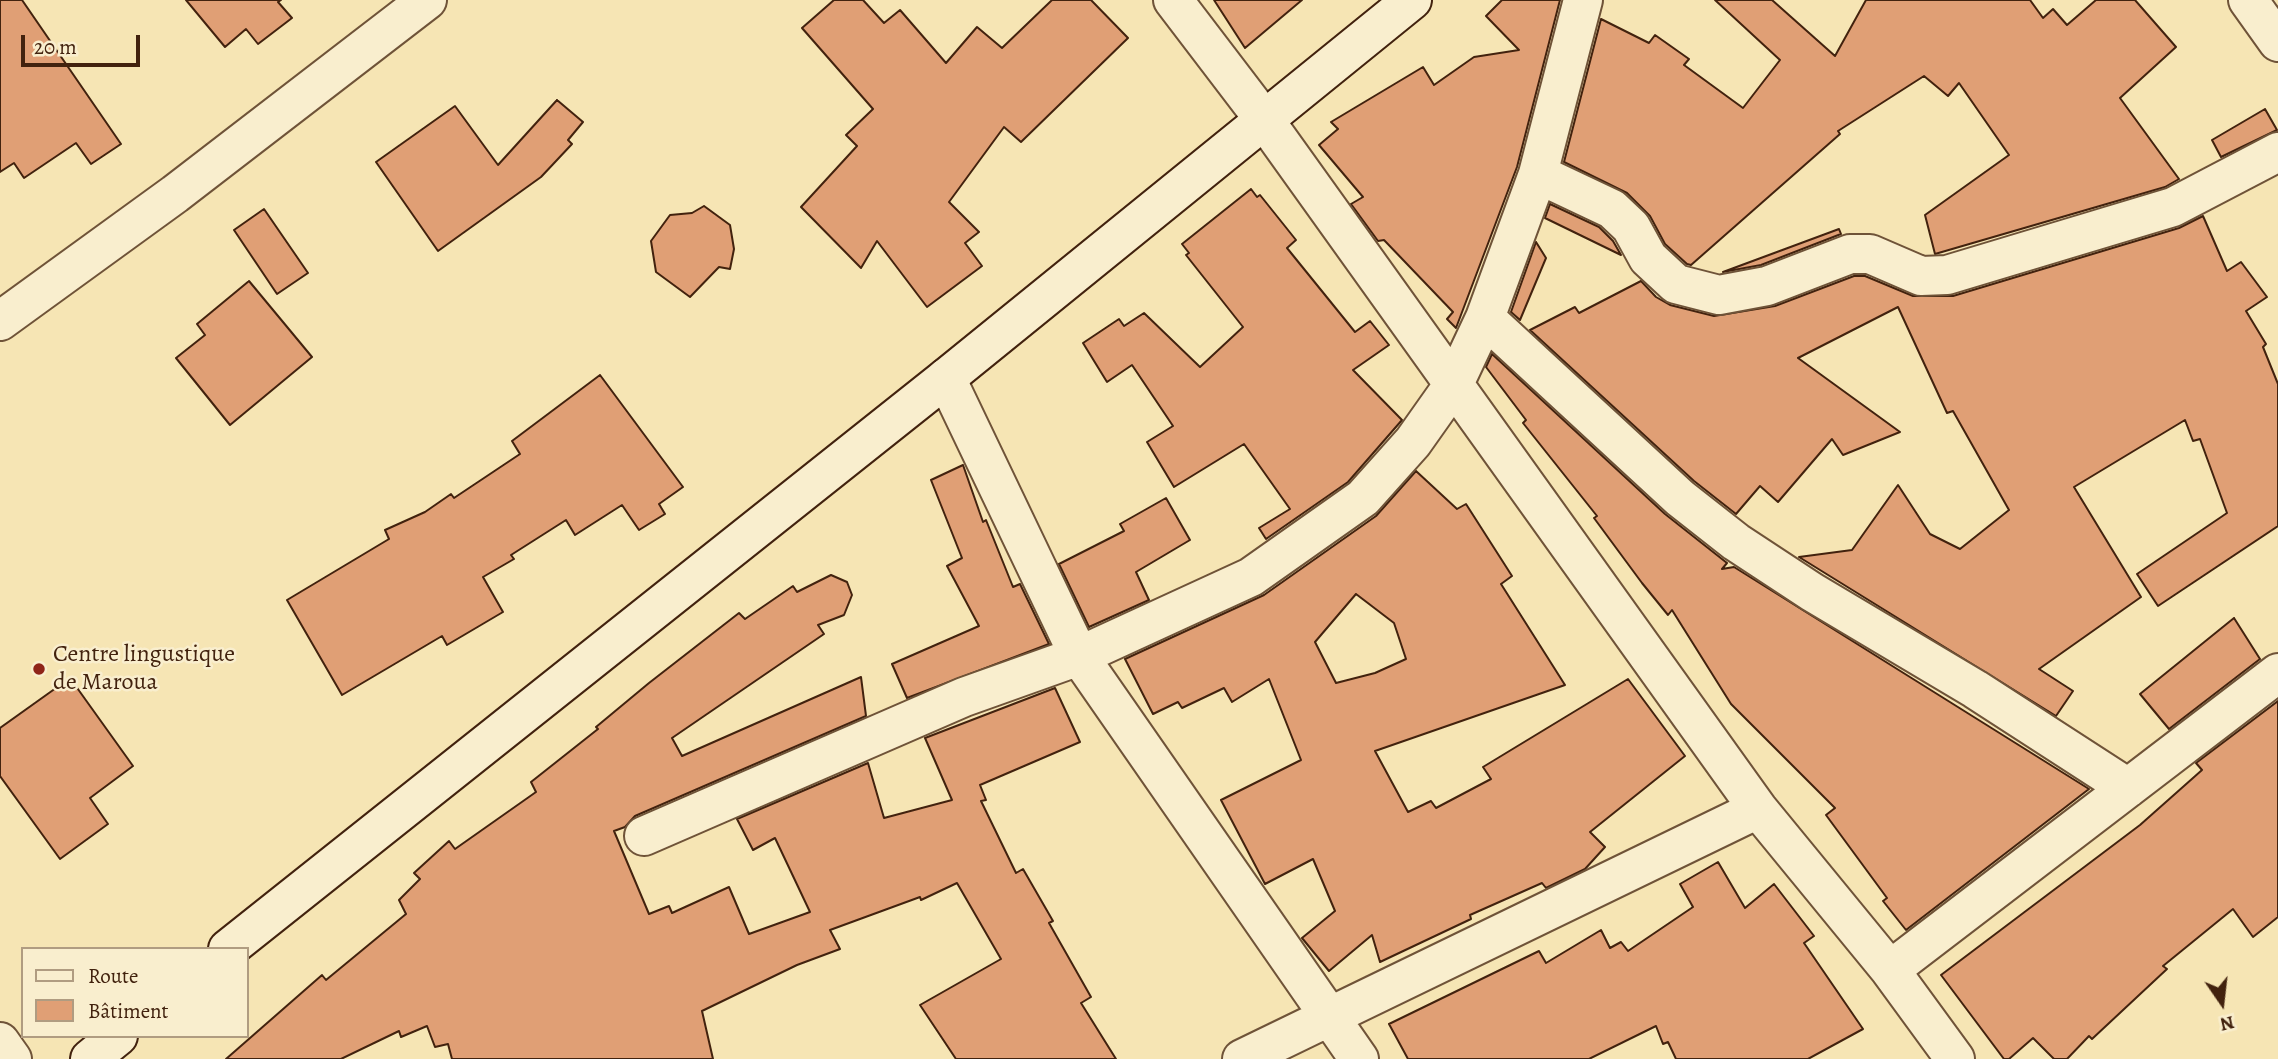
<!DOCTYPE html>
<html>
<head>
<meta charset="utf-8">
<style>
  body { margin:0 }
  #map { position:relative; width:2278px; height:1059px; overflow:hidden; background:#f6e5b4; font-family:Alegreya,serif }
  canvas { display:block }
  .legend { position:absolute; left:21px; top:947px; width:228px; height:91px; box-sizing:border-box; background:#f9eece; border:2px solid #b09c81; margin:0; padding:9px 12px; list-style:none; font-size:21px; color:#42220e }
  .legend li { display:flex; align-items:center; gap:14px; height:35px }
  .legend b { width:35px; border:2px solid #b09c81 }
  .north { position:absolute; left:2187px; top:968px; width:70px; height:70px; -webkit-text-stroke:5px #f9eece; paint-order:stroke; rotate:166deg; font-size:19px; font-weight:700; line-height:28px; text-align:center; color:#42220e }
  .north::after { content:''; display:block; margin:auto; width:24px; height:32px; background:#42220e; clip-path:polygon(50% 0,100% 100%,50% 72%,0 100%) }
  .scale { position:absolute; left:21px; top:35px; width:119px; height:32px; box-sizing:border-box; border:4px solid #42220e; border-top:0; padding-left:9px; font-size:21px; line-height:24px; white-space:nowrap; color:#42220e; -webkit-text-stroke:5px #f9eece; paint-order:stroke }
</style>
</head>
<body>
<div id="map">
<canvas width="2278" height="1059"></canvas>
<ul class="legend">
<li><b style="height:9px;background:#f9eece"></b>Route</li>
<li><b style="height:19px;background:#e09f75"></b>Bâtiment</li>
</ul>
<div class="north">N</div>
<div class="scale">20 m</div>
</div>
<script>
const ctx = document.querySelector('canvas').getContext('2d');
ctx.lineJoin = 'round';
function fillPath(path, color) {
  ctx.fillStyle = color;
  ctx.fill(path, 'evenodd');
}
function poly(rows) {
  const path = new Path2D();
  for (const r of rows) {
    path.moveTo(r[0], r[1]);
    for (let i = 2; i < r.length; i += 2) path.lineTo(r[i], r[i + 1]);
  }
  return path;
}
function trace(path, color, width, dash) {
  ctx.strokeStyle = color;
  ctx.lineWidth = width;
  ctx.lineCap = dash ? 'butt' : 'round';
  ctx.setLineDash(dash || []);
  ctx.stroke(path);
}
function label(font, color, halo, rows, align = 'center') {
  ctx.font = font + ' Alegreya,serif';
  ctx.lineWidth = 5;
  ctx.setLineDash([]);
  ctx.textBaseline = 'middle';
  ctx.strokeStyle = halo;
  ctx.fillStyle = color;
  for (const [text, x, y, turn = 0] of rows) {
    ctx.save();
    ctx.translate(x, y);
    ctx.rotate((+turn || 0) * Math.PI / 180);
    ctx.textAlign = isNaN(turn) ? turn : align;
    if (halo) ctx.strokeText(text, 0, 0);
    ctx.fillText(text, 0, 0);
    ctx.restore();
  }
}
const building = poly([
  [0,0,22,0,121,144,91,164,76,143,24,178,14,163,0,172,0,0],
  [186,0,281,0,278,2,292,18,258,44,246,29,225,47,186,0],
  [834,0,863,0,884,23,900,10,946,63,977,27,1002,48,1052,0,1091,0,1128,38,1021,142,1004,127,949,202,979,232,965,243,982,266,927,307,877,241,861,268,801,207,857,146,846,135,873,109,802,28,834,0],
  [1214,0,1302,0,1245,48,1214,0],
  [1502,0,1560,0,1517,167,1456,328,1447,319,1453,312,1384,240,1378,241,1351,204,1363,197,1319,145,1338,129,1331,122,1423,67,1434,85,1474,57,1519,50,1486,16,1502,0],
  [1715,0,1772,0,1835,56,1866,0,2030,0,2043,18,2053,9,2067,25,2096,0,2135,0,2176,47,2120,98,2179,179,2165,187,1935,254,1925,215,2009,155,1959,83,1948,96,1924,76,1838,131,1840,134,1691,265,1687,264,1665,244,1650,216,1627,193,1564,162,1601,19,1649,43,1655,35,1689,59,1684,65,1743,108,1780,60,1715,0],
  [557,100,583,122,568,140,572,144,541,177,438,251,376,162,455,106,498,165,557,100],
  [2265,109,2277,130,2221,157,2212,140,2265,109],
  [1251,189,1257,197,1260,195,1296,240,1287,248,1355,332,1370,321,1389,345,1353,370,1402,420,1348,482,1266,539,1259,528,1290,509,1244,444,1174,487,1147,442,1173,426,1132,365,1107,382,1083,343,1119,319,1124,326,1144,313,1200,367,1243,327,1186,255,1189,253,1182,244,1251,189],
  [1550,204,1599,227,1613,241,1621,255,1545,218,1550,204],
  [704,206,730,225,734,249,730,269,719,267,690,297,656,272,651,241,670,215,692,213,704,206],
  [264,209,308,273,277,294,234,230,264,209],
  [2203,216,2227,271,2241,262,2267,297,2246,311,2266,344,2263,347,2278,384,2278,526,2158,606,2137,574,2227,513,2200,439,2193,441,2185,420,2074,487,2141,597,2039,669,2073,691,2056,716,1799,557,1852,550,1898,485,1930,534,1960,549,2009,510,1953,411,1947,413,1898,307,1798,358,1900,432,1843,455,1832,439,1778,502,1760,486,1736,514,1694,481,1530,330,1575,307,1579,313,1641,281,1656,297,1670,305,1714,316,1775,306,1854,276,1865,276,1913,296,1953,296,2179,228,2203,216],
  [1839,229,1841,234,1761,265,1723,272,1839,229],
  [1536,242,1546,258,1520,320,1511,312,1536,242],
  [249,281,312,357,230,425,176,358,205,335,197,324,249,281],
  [1492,354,1665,514,1727,563,1722,569,1734,567,2089,789,1906,930,1883,901,1887,898,1826,815,1835,808,1731,704,1672,610,1668,615,1642,583,1594,518,1597,516,1523,423,1526,420,1486,367,1492,354],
  [600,375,683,487,659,504,665,514,639,530,622,505,575,535,566,520,511,555,514,559,483,577,503,612,447,645,442,636,342,695,287,600,389,539,385,530,425,512,451,494,454,498,520,454,512,441,600,375],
  [963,465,983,522,986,520,1013,587,1020,584,1049,644,907,698,892,664,979,626,947,566,962,558,931,480,963,465],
  [1416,471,1457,509,1466,504,1512,576,1501,584,1565,685,1375,751,1408,812,1431,801,1436,808,1491,779,1483,767,1628,679,1685,756,1590,832,1605,847,1585,869,1546,888,1542,883,1470,915,1471,919,1380,962,1372,935,1329,971,1302,938,1335,911,1313,859,1265,884,1221,800,1301,760,1269,679,1232,702,1224,688,1182,708,1178,702,1153,714,1125,659,1264,595,1376,516,1416,471],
  [1356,594,1394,623,1406,659,1375,673,1336,683,1315,642,1356,594],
  [1166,498,1190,540,1136,572,1149,600,1089,627,1059,564,1124,531,1120,524,1166,498],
  [831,575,847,582,852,595,844,615,818,625,824,634,672,738,682,756,861,677,866,716,635,816,625,827,614,831,649,914,669,906,672,913,729,887,749,934,810,912,775,838,753,850,737,819,868,763,884,818,952,800,925,738,1055,688,1080,742,980,785,986,800,981,801,1016,873,1023,869,1053,921,1049,923,1091,997,1081,1003,1116,1059,956,1059,920,1005,1001,959,957,883,921,900,920,897,830,930,840,949,797,965,702,1011,713,1059,452,1059,448,1044,435,1047,427,1026,401,1037,399,1031,341,1059,226,1059,322,975,326,980,406,914,399,900,420,879,414,873,449,841,455,849,536,792,531,782,598,729,596,727,649,683,739,613,745,619,793,586,797,592,831,575],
  [2234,618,2260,659,2169,729,2140,694,2234,618],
  [70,678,133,766,90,798,108,824,60,859,0,776,0,728,70,678],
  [2278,701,2278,917,2253,937,2233,909,2163,966,2167,969,2092,1039,2089,1036,2067,1059,2054,1059,2033,1038,2009,1059,2004,1059,1941,975,2140,825,2202,770,2196,763,2278,701],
  [1718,862,1745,908,1774,884,1814,936,1804,943,1863,1029,1808,1059,1676,1059,1668,1042,1663,1044,1656,1026,1589,1059,1408,1059,1389,1024,1539,951,1546,963,1601,930,1610,948,1621,942,1628,951,1693,907,1680,884,1718,862]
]);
const street = poly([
  [1173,0,1263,118,1758,809,1890,970,1955,1059],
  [2248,0,2278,42],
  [1538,174,1612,209,1631,227,1648,258,1676,284,1719,295,1767,286,1850,254,1870,254,1921,276,1947,275,2173,207,2278,152],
  [1485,318,1680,498,1736,542,1812,592,1975,689,2128,788],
  [0,321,175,194,427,0],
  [946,378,1079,656,1359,1059],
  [644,836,964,697,1079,656,1251,577,1363,498,1413,442,1454,384,1485,318,1538,174,1583,0],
  [1890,970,2278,673],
  [0,1042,12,1059],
  [1242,1059,1758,809]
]);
const secondary = poly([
  [228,949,946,378,1412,0],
  [90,1059,118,1036]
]);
const markers = [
  [39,669,7,"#8f2418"]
];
const poiNames = [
  ["Centre lingustique",53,655],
  ["de Maroua",53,683]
];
fillPath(building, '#e09f75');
trace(building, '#42220e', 2);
trace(street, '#6f5338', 42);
trace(secondary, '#42220e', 42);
trace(street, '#f9eece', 38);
trace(secondary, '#f9eece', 38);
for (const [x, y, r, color] of markers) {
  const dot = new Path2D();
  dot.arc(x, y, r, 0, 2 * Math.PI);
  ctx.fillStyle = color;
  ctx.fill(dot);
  trace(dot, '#f9eece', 2.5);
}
label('24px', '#42220e', '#f9eece', poiNames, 'left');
</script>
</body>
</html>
